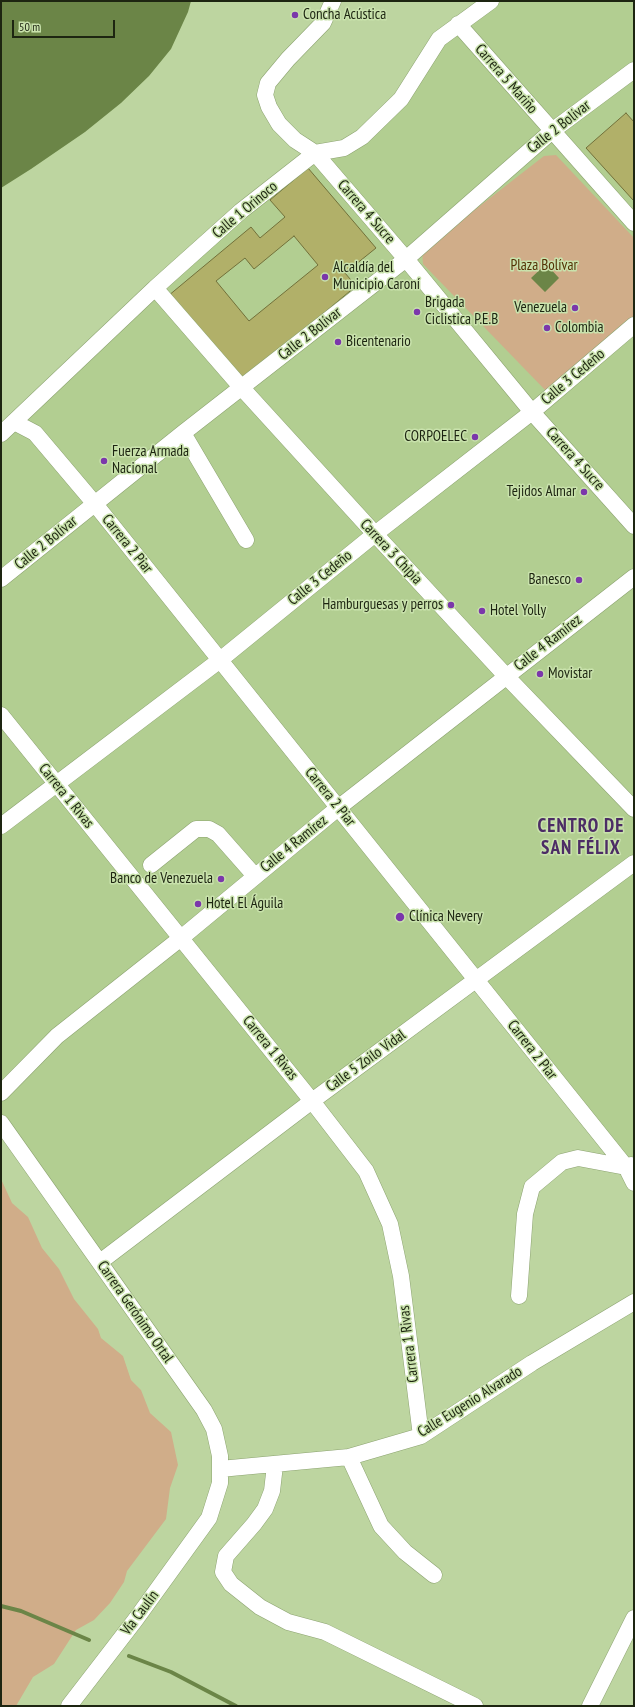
<!DOCTYPE html>
<html>
<head>
<meta charset="utf-8">
<style>
  body { margin:0 }
  #map { position:relative; width:635px; height:1707px; overflow:hidden; background:#bdd5a0; font-family:"PT Sans Narrow",sans-serif }
  canvas { display:block }
  .frame { position:absolute; inset:0; border:2px solid #1d2511; pointer-events:none }
  .scale { position:absolute; left:12px; top:20px; width:103px; height:18px; box-sizing:border-box; border:2px solid #1d2511; border-top:0; padding-left:5px; font-size:12px; line-height:14px; white-space:nowrap; color:#1d2511; -webkit-text-stroke:3px #c9e2ac; paint-order:stroke }
</style>
</head>
<body>
<div id="map">
<canvas width="635" height="1707"></canvas>
<div class="frame"></div>
<div class="scale">50 m</div>
</div>
<script>
const ctx = document.querySelector('canvas').getContext('2d');
ctx.lineJoin = 'round';
function fillPath(path, color) {
  ctx.fillStyle = color;
  ctx.fill(path, 'evenodd');
}
function poly(rows) {
  const path = new Path2D();
  for (const r of rows) {
    path.moveTo(r[0], r[1]);
    for (let i = 2; i < r.length; i += 2) path.lineTo(r[i], r[i + 1]);
  }
  return path;
}
function trace(path, color, width, dash) {
  ctx.strokeStyle = color;
  ctx.lineWidth = width;
  ctx.lineCap = dash ? 'butt' : 'round';
  ctx.setLineDash(dash || []);
  ctx.stroke(path);
}
function label(font, color, halo, rows, align = 'center') {
  ctx.font = font + ' "PT Sans Narrow",sans-serif';
  ctx.lineWidth = 3;
  ctx.setLineDash([]);
  ctx.textBaseline = 'middle';
  ctx.strokeStyle = halo;
  ctx.fillStyle = color;
  for (const [text, x, y, turn = 0] of rows) {
    ctx.save();
    ctx.translate(x, y);
    ctx.rotate((+turn || 0) * Math.PI / 180);
    ctx.textAlign = isNaN(turn) ? turn : align;
    if (halo) ctx.strokeText(text, 0, 0);
    ctx.fillText(text, 0, 0);
    ctx.restore();
  }
}
const built = poly([
  [491,1,634,1,634,1164,477,980,100,1263,1,1123,1,434,315,153,344,148,379,120,439,39]
]);
const green = poly([
  [556,155,634,238,634,330,549,394,423,264,422,251,544,156],
  [1,1179,12,1203,28,1217,42,1248,59,1269,74,1299,98,1329,101,1338,123,1356,131,1380,141,1390,150,1413,171,1432,178,1465,170,1488,166,1519,127,1571,124,1582,110,1603,94,1620,76,1630,54,1664,33,1677,16,1706,1,1706]
]);
const water = poly([
  [1,1,191,1,188,12,171,49,149,76,121,103,85,132,31,169,1,188],
  [546,264,559,278,545,292,531,278]
]);
const stream = poly([
  [1,1606,21,1611,89,1640],
  [129,1656,171,1672,236,1706]
]);
const building = poly([
  [626,113,634,122,634,199,633,200,586,148,626,113],
  [308,168,376,248,345,273,356,286,242,382,168,296,251,227,260,238,285,217,270,200,308,168],
  [294,236,318,265,249,321,216,281,245,258,254,269,294,236]
]);
const minor = poly([
  [333,1,323,23,288,59,268,83,265,95,269,107,279,124,295,140,315,153,406,259,532,412,634,526],
  [458,24,634,223],
  [155,288,241,387,375,534,506,676,634,809],
  [14,422,35,433,95,504,626,1167,634,1183],
  [183,433,246,540],
  [1,434,155,288,241,211,315,153,344,148,362,137,401,99,439,39,491,1],
  [1,579,183,433,406,259,552,131,634,70],
  [1,715,312,1101,366,1171,390,1224,401,1276,421,1436],
  [1,826,220,660,375,534,532,412,634,325],
  [151,865,196,829,209,829,218,834,255,876],
  [1,1093,57,1036,181,938,338,808,634,577],
  [1,1123,204,1410,214,1429,220,1456,220,1483,209,1518,136,1619,69,1706],
  [100,1262,312,1101,634,863],
  [519,1296,525,1214,532,1187,562,1162,578,1158,626,1167,631,1165],
  [349,1457,381,1526,405,1552,434,1575],
  [275,1465,272,1491,265,1509,254,1524,226,1556,223,1572,231,1584,260,1607,288,1622,325,1632,475,1706],
  [220,1469,349,1457,421,1436,532,1363,634,1302],
  [590,1706,634,1618]
]);
const markers = [
  [295,15,4,"#7b37ab"],
  [325,277,4,"#7b37ab"],
  [575,308,4,"#7b37ab"],
  [417,312,4,"#7b37ab"],
  [547,328,4,"#7b37ab"],
  [338,342,4,"#7b37ab"],
  [475,437,4,"#7b37ab"],
  [104,461,4,"#7b37ab"],
  [584,492,4,"#7b37ab"],
  [579,580,4,"#7b37ab"],
  [451,605,4,"#7b37ab"],
  [482,611,4,"#7b37ab"],
  [540,674,4,"#7b37ab"],
  [221,879,4,"#7b37ab"],
  [198,904,4,"#7b37ab"],
  [400,917,5,"#7b37ab"]
];
const poiNames = [
  ["Concha Acústica",303,15],
  ["Alcaldía del",333,268],
  ["Municipio Caroní",333,285],
  ["Brigada",425,303],
  ["Ciclistica P.E.B",425,320],
  ["Venezuela",567,308,"right"],
  ["Colombia",555,328],
  ["Bicentenario",346,342],
  ["CORPOELEC",467,437,"right"],
  ["Fuerza Armada",112,452],
  ["Nacional",112,469],
  ["Tejidos Almar",576,492,"right"],
  ["Banesco",571,580,"right"],
  ["Hamburguesas y perros",443,605,"right"],
  ["Hotel Yolly",490,611],
  ["Movistar",548,674],
  ["Banco de Venezuela",213,879,"right"],
  ["Hotel El Águila",206,904],
  ["Clínica Nevery",409,917]
];
const streetNames = [
  ["Carrera 5 Mariño",506,79,49],
  ["Calle 2 Bolívar",559,127,-38],
  ["Calle 1 Orinoco",245,210,-40],
  ["Carrera 4 Sucre",366,212,49],
  ["Calle 2 Bolívar",310,334,-38],
  ["Calle 3 Cedeño",573,377,-40],
  ["Carrera 4 Sucre",575,459,48],
  ["Calle 2 Bolívar",46,543,-39],
  ["Carrera 2 Piar",127,544,51],
  ["Carrera 3 Chipia",391,552,47],
  ["Calle 3 Cedeño",320,578,-39],
  ["Calle 4 Ramírez",548,643,-38],
  ["Carrera 1 Rivas",66,796,51],
  ["Carrera 2 Piar",330,797,51],
  ["Calle 4 Ramírez",294,844,-39],
  ["Carrera 1 Rivas",270,1048,51],
  ["Carrera 2 Piar",532,1050,52],
  ["Calle 5 Zoilo Vidal",366,1061,-36],
  ["Carrera Gerónimo Ortal",135,1312,55],
  ["Carrera 1 Rivas",409,1344,-97],
  ["Calle Eugenio Alvarado",470,1402,-32],
  ["Vía Caulín",140,1613,-53]
];
const parkNames = [
  ["Plaza Bolívar",544,266]
];
const districtNames = [
  ["CENTRO DE",581,827],
  ["SAN FÉLIX",581,849]
];
fillPath(built, '#b2ce91');
fillPath(green, '#d0ad89');
fillPath(water, '#6b8547');
trace(stream, '#6b8547', 4);
fillPath(building, '#b1b069');
trace(building, '#72713a', 1);
trace(minor, '#8ca370', 17);
trace(minor, '#fff', 16);
for (const [x, y, r, color] of markers) {
  const dot = new Path2D();
  dot.arc(x, y, r, 0, 2 * Math.PI);
  ctx.fillStyle = color;
  ctx.fill(dot);
  trace(dot, '#c9e2ac', 1.5);
}
label('15px', '#1d2511', '#c9e2ac', poiNames, 'left');
label('15px', '#1d2511', '#c9e2ac', streetNames);
label('15px', '#543205', '#c9e2ac', parkNames);
ctx.letterSpacing = '1px';
label('bold 19px', '#4c2c65', '#c9e2ac', districtNames);
ctx.letterSpacing = '0px';
</script>
</body>
</html>
